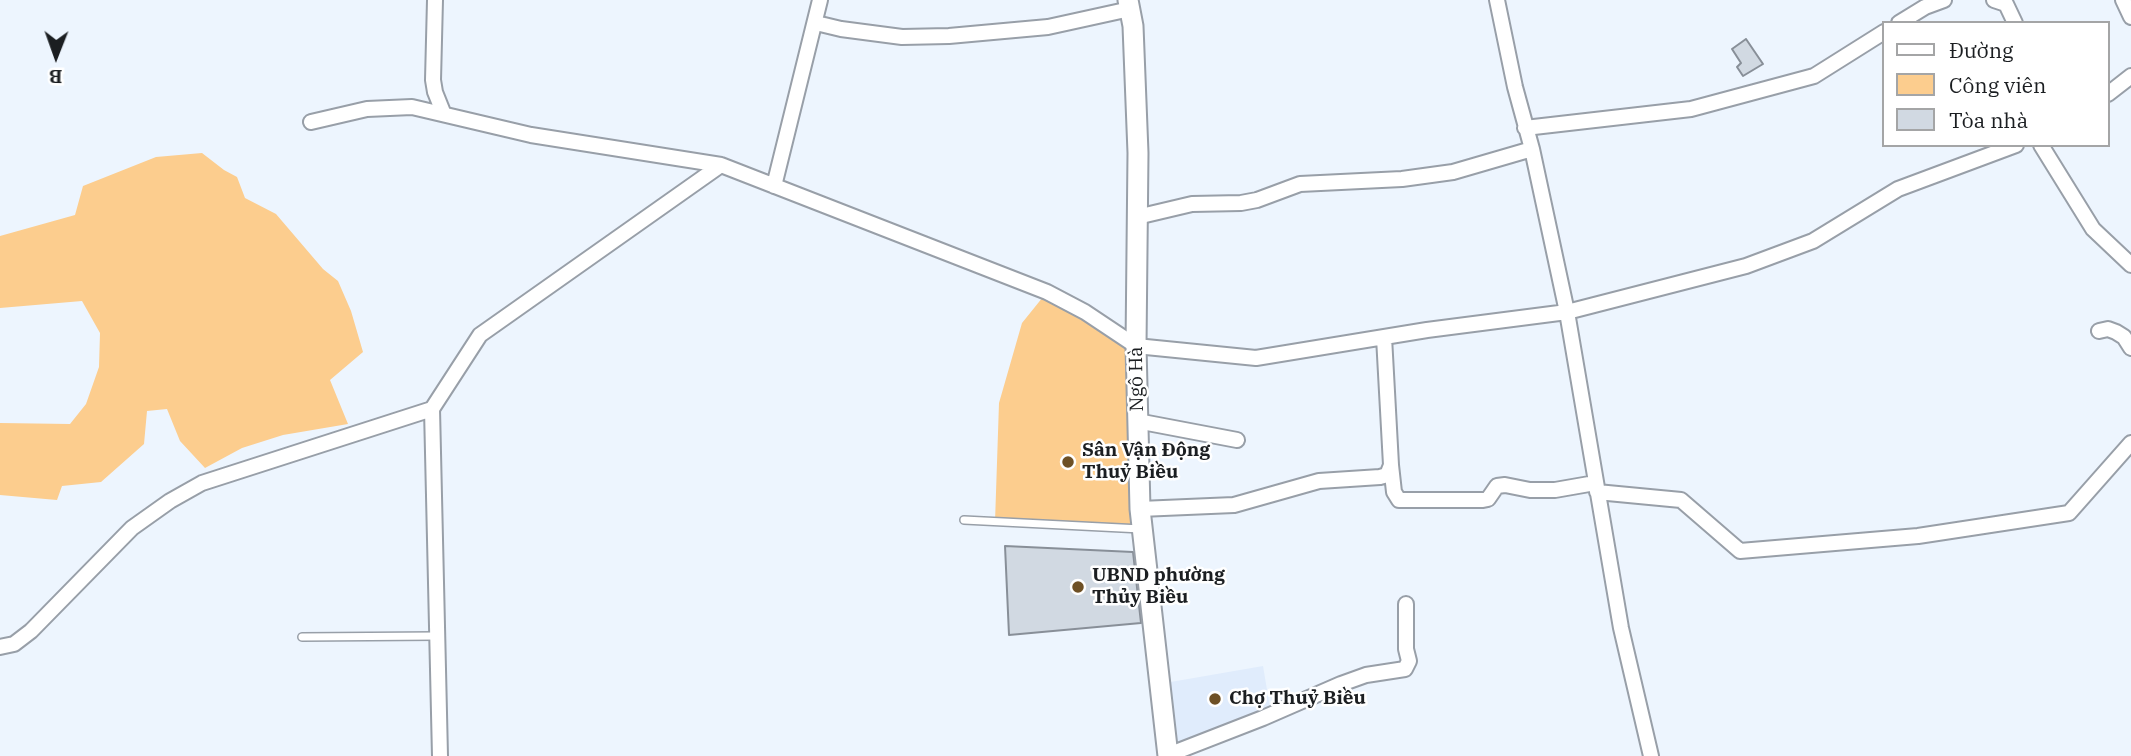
<!DOCTYPE html>
<html>
<head>
<meta charset="utf-8">
<style>
  body { margin:0 }
  #map { position:relative; width:2131px; height:756px; overflow:hidden; background:#edf5fe; font-family:"IBM Plex Serif",serif }
  canvas { display:block }
  .legend { position:absolute; left:1882px; top:21px; width:228px; height:126px; box-sizing:border-box; background:#fff; border:2px solid #a4a5a6; margin:0; padding:9px 12px; list-style:none; font-size:21px; color:#1b1e21 }
  .legend li { display:flex; align-items:center; gap:14px; height:35px }
  .legend b { width:35px; border:2px solid #a4a5a6 }
  .north { position:absolute; left:21px; top:21px; width:70px; height:70px; -webkit-text-stroke:5px #fff; paint-order:stroke; rotate:181deg; font-size:19px; font-weight:700; line-height:28px; text-align:center; color:#1b1e21 }
  .north::after { content:''; display:block; margin:auto; width:24px; height:32px; background:#1b1e21; clip-path:polygon(50% 0,100% 100%,50% 72%,0 100%) }
</style>
</head>
<body>
<div id="map">
<canvas width="2131" height="756"></canvas>
<ul class="legend">
<li><b style="height:9px;background:#fff"></b>Đường</li>
<li><b style="height:19px;background:#fccd8e"></b>Công viên</li>
<li><b style="height:19px;background:#d1d9e2"></b>Tòa nhà</li>
</ul>
<div class="north">B</div>
</div>
<script>
const ctx = document.querySelector('canvas').getContext('2d');
ctx.lineJoin = 'round';
function fillPath(path, color) {
  ctx.fillStyle = color;
  ctx.fill(path, 'evenodd');
}
function poly(rows) {
  const path = new Path2D();
  for (const r of rows) {
    path.moveTo(r[0], r[1]);
    for (let i = 2; i < r.length; i += 2) path.lineTo(r[i], r[i + 1]);
  }
  return path;
}
function trace(path, color, width, dash) {
  ctx.strokeStyle = color;
  ctx.lineWidth = width;
  ctx.lineCap = dash ? 'butt' : 'round';
  ctx.setLineDash(dash || []);
  ctx.stroke(path);
}
function label(font, color, halo, rows, align = 'center') {
  ctx.font = font + ' "IBM Plex Serif",serif';
  ctx.lineWidth = 5;
  ctx.setLineDash([]);
  ctx.textBaseline = 'middle';
  ctx.strokeStyle = halo;
  ctx.fillStyle = color;
  for (const [text, x, y, turn = 0] of rows) {
    ctx.save();
    ctx.translate(x, y);
    ctx.rotate((+turn || 0) * Math.PI / 180);
    ctx.textAlign = isNaN(turn) ? turn : align;
    if (halo) ctx.strokeText(text, 0, 0);
    ctx.fillText(text, 0, 0);
    ctx.restore();
  }
}
const built = poly([
  [1263,666,1271,714,1168,755,1159,684]
]);
const green = poly([
  [202,153,224,170,237,177,245,198,276,214,323,269,338,281,351,311,363,352,330,380,348,424,283,435,242,448,205,468,180,441,167,409,147,411,144,444,101,482,62,486,57,500,0,495,0,423,70,424,86,404,99,367,100,333,82,301,0,308,0,236,75,215,83,186,156,157],
  [1047,292,1136,346,1142,529,995,522,999,403,1022,323]
]);
const building = poly([
  [1746,39,1763,64,1743,76,1737,67,1741,63,1732,49,1746,39],
  [1005,546,1133,552,1141,623,1009,635,1005,546]
]);
const lane = poly([
  [964,520,1141,529],
  [302,637,437,636]
]);
const street = poly([
  [435,0,433,80,435,92,443,112],
  [1497,0,1515,87,1532,149,1567,312,1621,628,1651,756],
  [1994,0,2006,4,2015,23],
  [2123,0,2131,17],
  [816,23,841,29,902,37,949,36,1048,27,1130,9],
  [1899,23,1925,7,1944,0],
  [2108,94,2131,76],
  [311,122,367,109,412,107,531,135,721,165],
  [1525,128,1691,109,1814,76,1884,32],
  [2041,145,2093,229,2131,265],
  [774,186,820,0],
  [1137,217,1192,204,1241,203,1257,200,1300,184,1402,179,1453,172,1532,149],
  [2099,331,2108,329,2116,332,2124,337,2131,348],
  [1137,421,1237,440],
  [1391,465,1394,492,1399,500,1483,500,1488,499,1497,486,1505,485,1530,490,1555,490,1595,483],
  [1597,492,1681,500,1740,551,1918,536,2069,513,2131,443],
  [1140,509,1234,505,1319,481,1380,477,1387,475,1391,465,1384,337],
  [0,647,14,644,31,631,132,528,170,501,202,483,432,409],
  [1168,755,1263,718,1341,684,1366,675,1405,669,1409,661,1406,649,1406,604],
  [440,756,432,409,480,335,721,165,1047,292,1085,312,1136,346,1256,358,1427,330,1567,312,1746,266,1813,241,1898,189,2016,145]
]);
const secondary = poly([
  [1128,0,1133,26,1138,153,1136,346,1140,509,1168,756]
]);
const markers = [
  [1068,462,7,"#6e5025"],
  [1078,587,7,"#6e5025"],
  [1215,699,7,"#6e5025"]
];
const streetNames = [
  ["Ngô Hà",1137,379,-91]
];
const poiNames = [
  ["Sân Vận Động",1082,451],
  ["Thuỷ Biều",1082,473],
  ["UBND phường",1092,576],
  ["Thủy Biều",1092,598],
  ["Chợ Thuỷ Biều",1229,699]
];
fillPath(built, '#e0ecfc');
fillPath(green, '#fccd8e');
fillPath(building, '#d1d9e2');
trace(building, '#888f98', 2);
trace(lane, '#989fa8', 10);
trace(street, '#989fa8', 18);
trace(secondary, '#989fa8', 23);
trace(lane, '#fff', 7);
trace(street, '#fff', 14);
trace(secondary, '#fff', 19);
for (const [x, y, r, color] of markers) {
  const dot = new Path2D();
  dot.arc(x, y, r, 0, 2 * Math.PI);
  ctx.fillStyle = color;
  ctx.fill(dot);
  trace(dot, '#fff', 2.5);
}
label('19px', '#1b1e21', '#fff', streetNames);
label('bold 19px', '#1b1e21', '#fff', poiNames, 'left');
</script>
</body>
</html>
